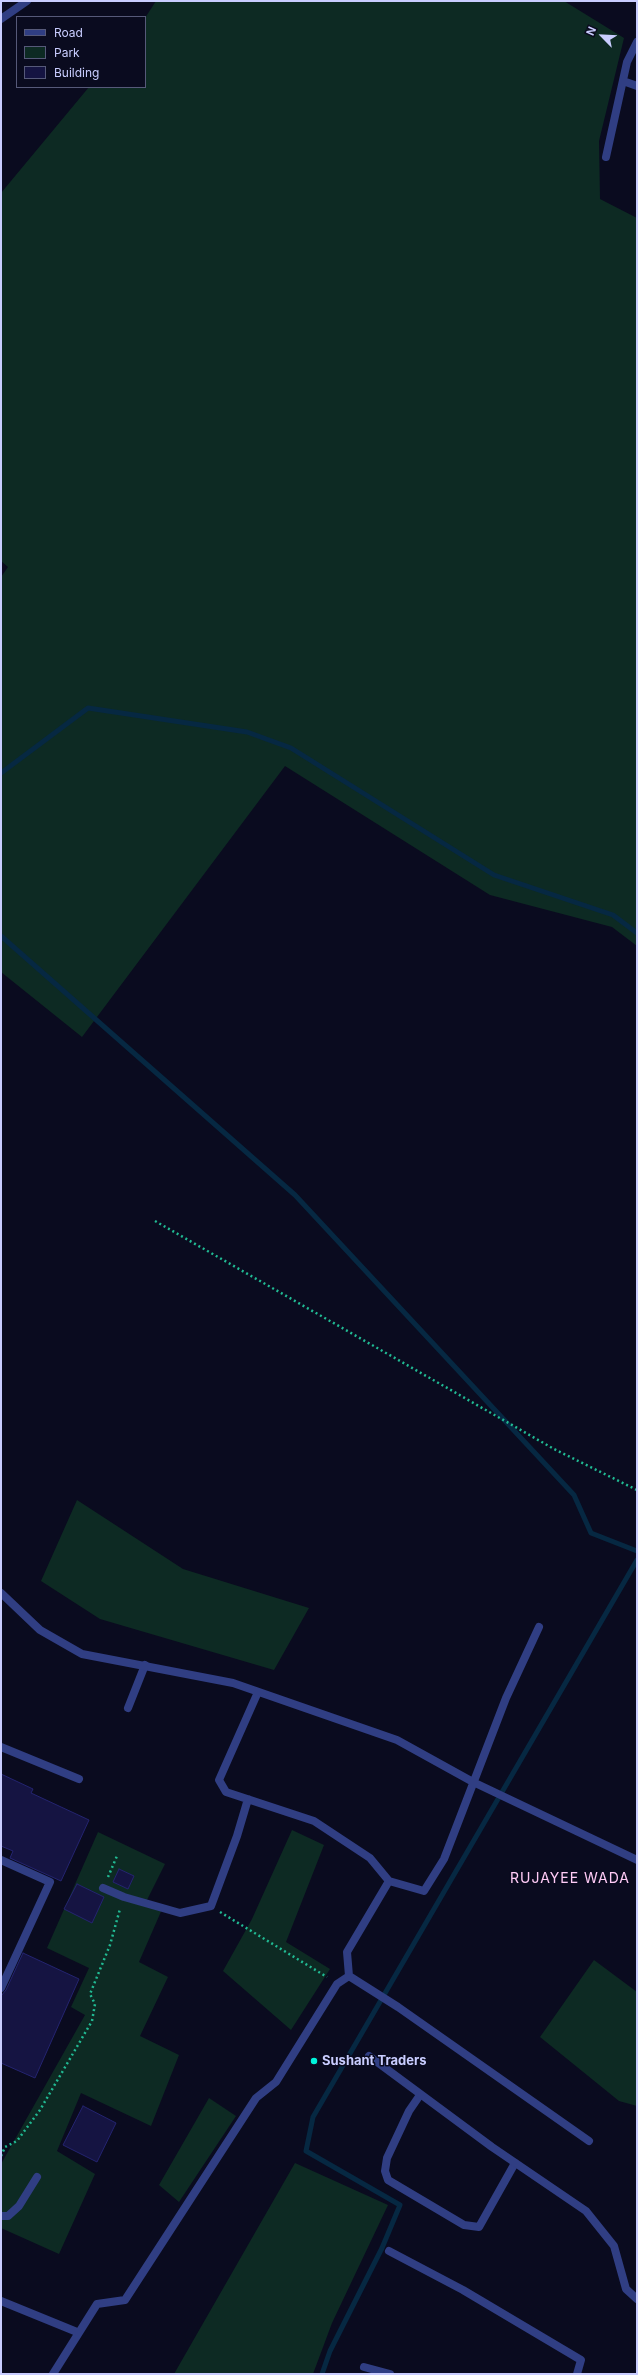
<!DOCTYPE html>
<html>
<head>
<meta charset="utf-8">
<style>
  body { margin:0 }
  #map { position:relative; width:638px; height:2375px; overflow:hidden; background:#0a0b1f; font-family:Inter,sans-serif }
  canvas { display:block }
  .frame { position:absolute; inset:0; border:2px solid #c9cdff; pointer-events:none }
  .legend { position:absolute; left:16px; top:16px; width:130px; height:72px; box-sizing:border-box; background:#0a0b1f; border:1px solid #565979; margin:0; padding:5px 7px; list-style:none; font-size:12px; color:#c9cdff }
  .legend li { display:flex; align-items:center; gap:8px; height:20px }
  .legend b { width:20px; border:1px solid #565979 }
  .north { position:absolute; left:582px; top:16px; width:40px; height:40px; -webkit-text-stroke:3px #0a0b1f; paint-order:stroke; rotate:294deg; font-size:11px; font-weight:700; line-height:16px; text-align:center; color:#c9cdff }
  .north::after { content:''; display:block; margin:auto; width:14px; height:18px; background:#c9cdff; clip-path:polygon(50% 0,100% 100%,50% 72%,0 100%) }
</style>
</head>
<body>
<div id="map">
<canvas width="638" height="2375"></canvas>
<div class="frame"></div>
<ul class="legend">
<li><b style="height:5px;background:#303e83"></b>Road</li>
<li><b style="height:11px;background:#0d2a23"></b>Park</li>
<li><b style="height:11px;background:#151442"></b>Building</li>
</ul>
<div class="north">N</div>
</div>
<script>
const ctx = document.querySelector('canvas').getContext('2d');
ctx.lineJoin = 'round';
function fillPath(path, color) {
  ctx.fillStyle = color;
  ctx.fill(path, 'evenodd');
}
function poly(rows) {
  const path = new Path2D();
  for (const r of rows) {
    path.moveTo(r[0], r[1]);
    for (let i = 2; i < r.length; i += 2) path.lineTo(r[i], r[i + 1]);
  }
  return path;
}
function trace(path, color, width, dash) {
  ctx.strokeStyle = color;
  ctx.lineWidth = width;
  ctx.lineCap = dash ? 'butt' : 'round';
  ctx.setLineDash(dash || []);
  ctx.stroke(path);
}
function label(font, color, halo, rows, align = 'center') {
  ctx.font = font + ' Inter,sans-serif';
  ctx.lineWidth = 3;
  ctx.setLineDash([]);
  ctx.textBaseline = 'middle';
  ctx.strokeStyle = halo;
  ctx.fillStyle = color;
  for (const [text, x, y, turn = 0] of rows) {
    ctx.save();
    ctx.translate(x, y);
    ctx.rotate((+turn || 0) * Math.PI / 180);
    ctx.textAlign = isNaN(turn) ? turn : align;
    if (halo) ctx.strokeText(text, 0, 0);
    ctx.fillText(text, 0, 0);
    ctx.restore();
  }
}
const green = poly([
  [156,1,564,1,624,38,599,141,600,199,637,218,637,946,612,927,490,895,285,766,82,1037,1,972,1,577,8,567,1,561,1,193,89,87,145,87,145,18],
  [77,1500,183,1569,309,1608,274,1670,100,1619,41,1581],
  [292,1830,324,1845,286,1942,330,1969,291,2030,223,1971,252,1919],
  [98,1832,165,1864,147,1900,163,1907,139,1962,168,1977,140,2036,179,2055,151,2126,81,2093,57,2151,95,2174,59,2254,1,2228,1,2164,85,2015,71,2007,89,1968,47,1948],
  [594,1960,637,1992,637,2106,619,2101,540,2037],
  [209,2098,236,2116,179,2202,159,2185],
  [295,2163,388,2205,332,2323,313,2374,174,2374]
]);
const stream = poly([
  [1,773,88,708,247,732,291,748,494,875,613,915,637,933],
  [1,936,295,1195,574,1495,591,1533,637,1551],
  [322,2374,330,2351,382,2248,400,2205,306,2151,313,2117,637,1560]
]);
const building = poly([
  [1,1774,33,1789,31,1793,89,1820,61,1881,10,1858,13,1851,1,1846,1,1774],
  [119,1869,134,1876,128,1889,113,1882,119,1869],
  [77,1884,104,1897,92,1923,64,1909,77,1884],
  [23,1953,79,1979,35,2078,1,2063,1,1996,6,1990,23,1953],
  [83,2106,116,2123,97,2162,63,2145,83,2106]
]);
const path = poly([
  [155,1221,554,1449,637,1490],
  [108,1877,117,1856],
  [220,1912,327,1977],
  [1,2156,5,2147,17,2141,40,2110,92,2021,95,2004,90,1994,110,1945,120,1909]
]);
const service = poly([
  [128,1708,145,1665],
  [1,1747,79,1779],
  [1,1860,50,1882,1,1988],
  [420,2095,409,2111,387,2158,385,2171,388,2180,464,2225,479,2227,515,2163],
  [1,2216,8,2216,19,2206,37,2177]
]);
const minor = poly([
  [1,19,27,1],
  [623,81,637,86],
  [606,157,627,62,637,42],
  [1,1593,40,1630,82,1654,233,1683,397,1740,473,1782,637,1860],
  [258,1692,219,1780,226,1792,314,1821,370,1858,389,1881,347,1952,349,1976],
  [389,1881,424,1891,444,1859,506,1698,539,1627],
  [103,1888,124,1897,180,1913,211,1906,237,1836,248,1799],
  [349,1976,398,2007,589,2141],
  [369,2056,492,2147,586,2211,614,2246,626,2289,637,2299],
  [389,2251,463,2290,581,2360,577,2374],
  [1,2301,77,2332],
  [364,2367,390,2374],
  [53,2374,97,2304,125,2300,256,2098,276,2082,337,1984,349,1976]
]);
const markers = [
  [314,2061,4,"#00f4dc"]
];
const poiNames = [
  ["Sushant Traders",322,2061]
];
const neighbourhoodNames = [
  ["RUJAYEE WADA",570,1879]
];
fillPath(green, '#0d2a23');
trace(stream, '#062842', 5);
fillPath(building, '#151442');
trace(building, '#242470', 1);
trace(path, '#21ba93', 2.5, [2, 3]);
trace(service, '#303e83', 8);
trace(minor, '#303e83', 8);
for (const [x, y, r, color] of markers) {
  const dot = new Path2D();
  dot.arc(x, y, r, 0, 2 * Math.PI);
  ctx.fillStyle = color;
  ctx.fill(dot);
  trace(dot, '#0a0b1f', 1.5);
}
label('bold 13px', '#c9cdff', '#0a0b1f', poiNames, 'left');
ctx.letterSpacing = '1px';
label('14px', '#ffcbf6', '#0a0b1f', neighbourhoodNames);
ctx.letterSpacing = '0px';
</script>
</body>
</html>
